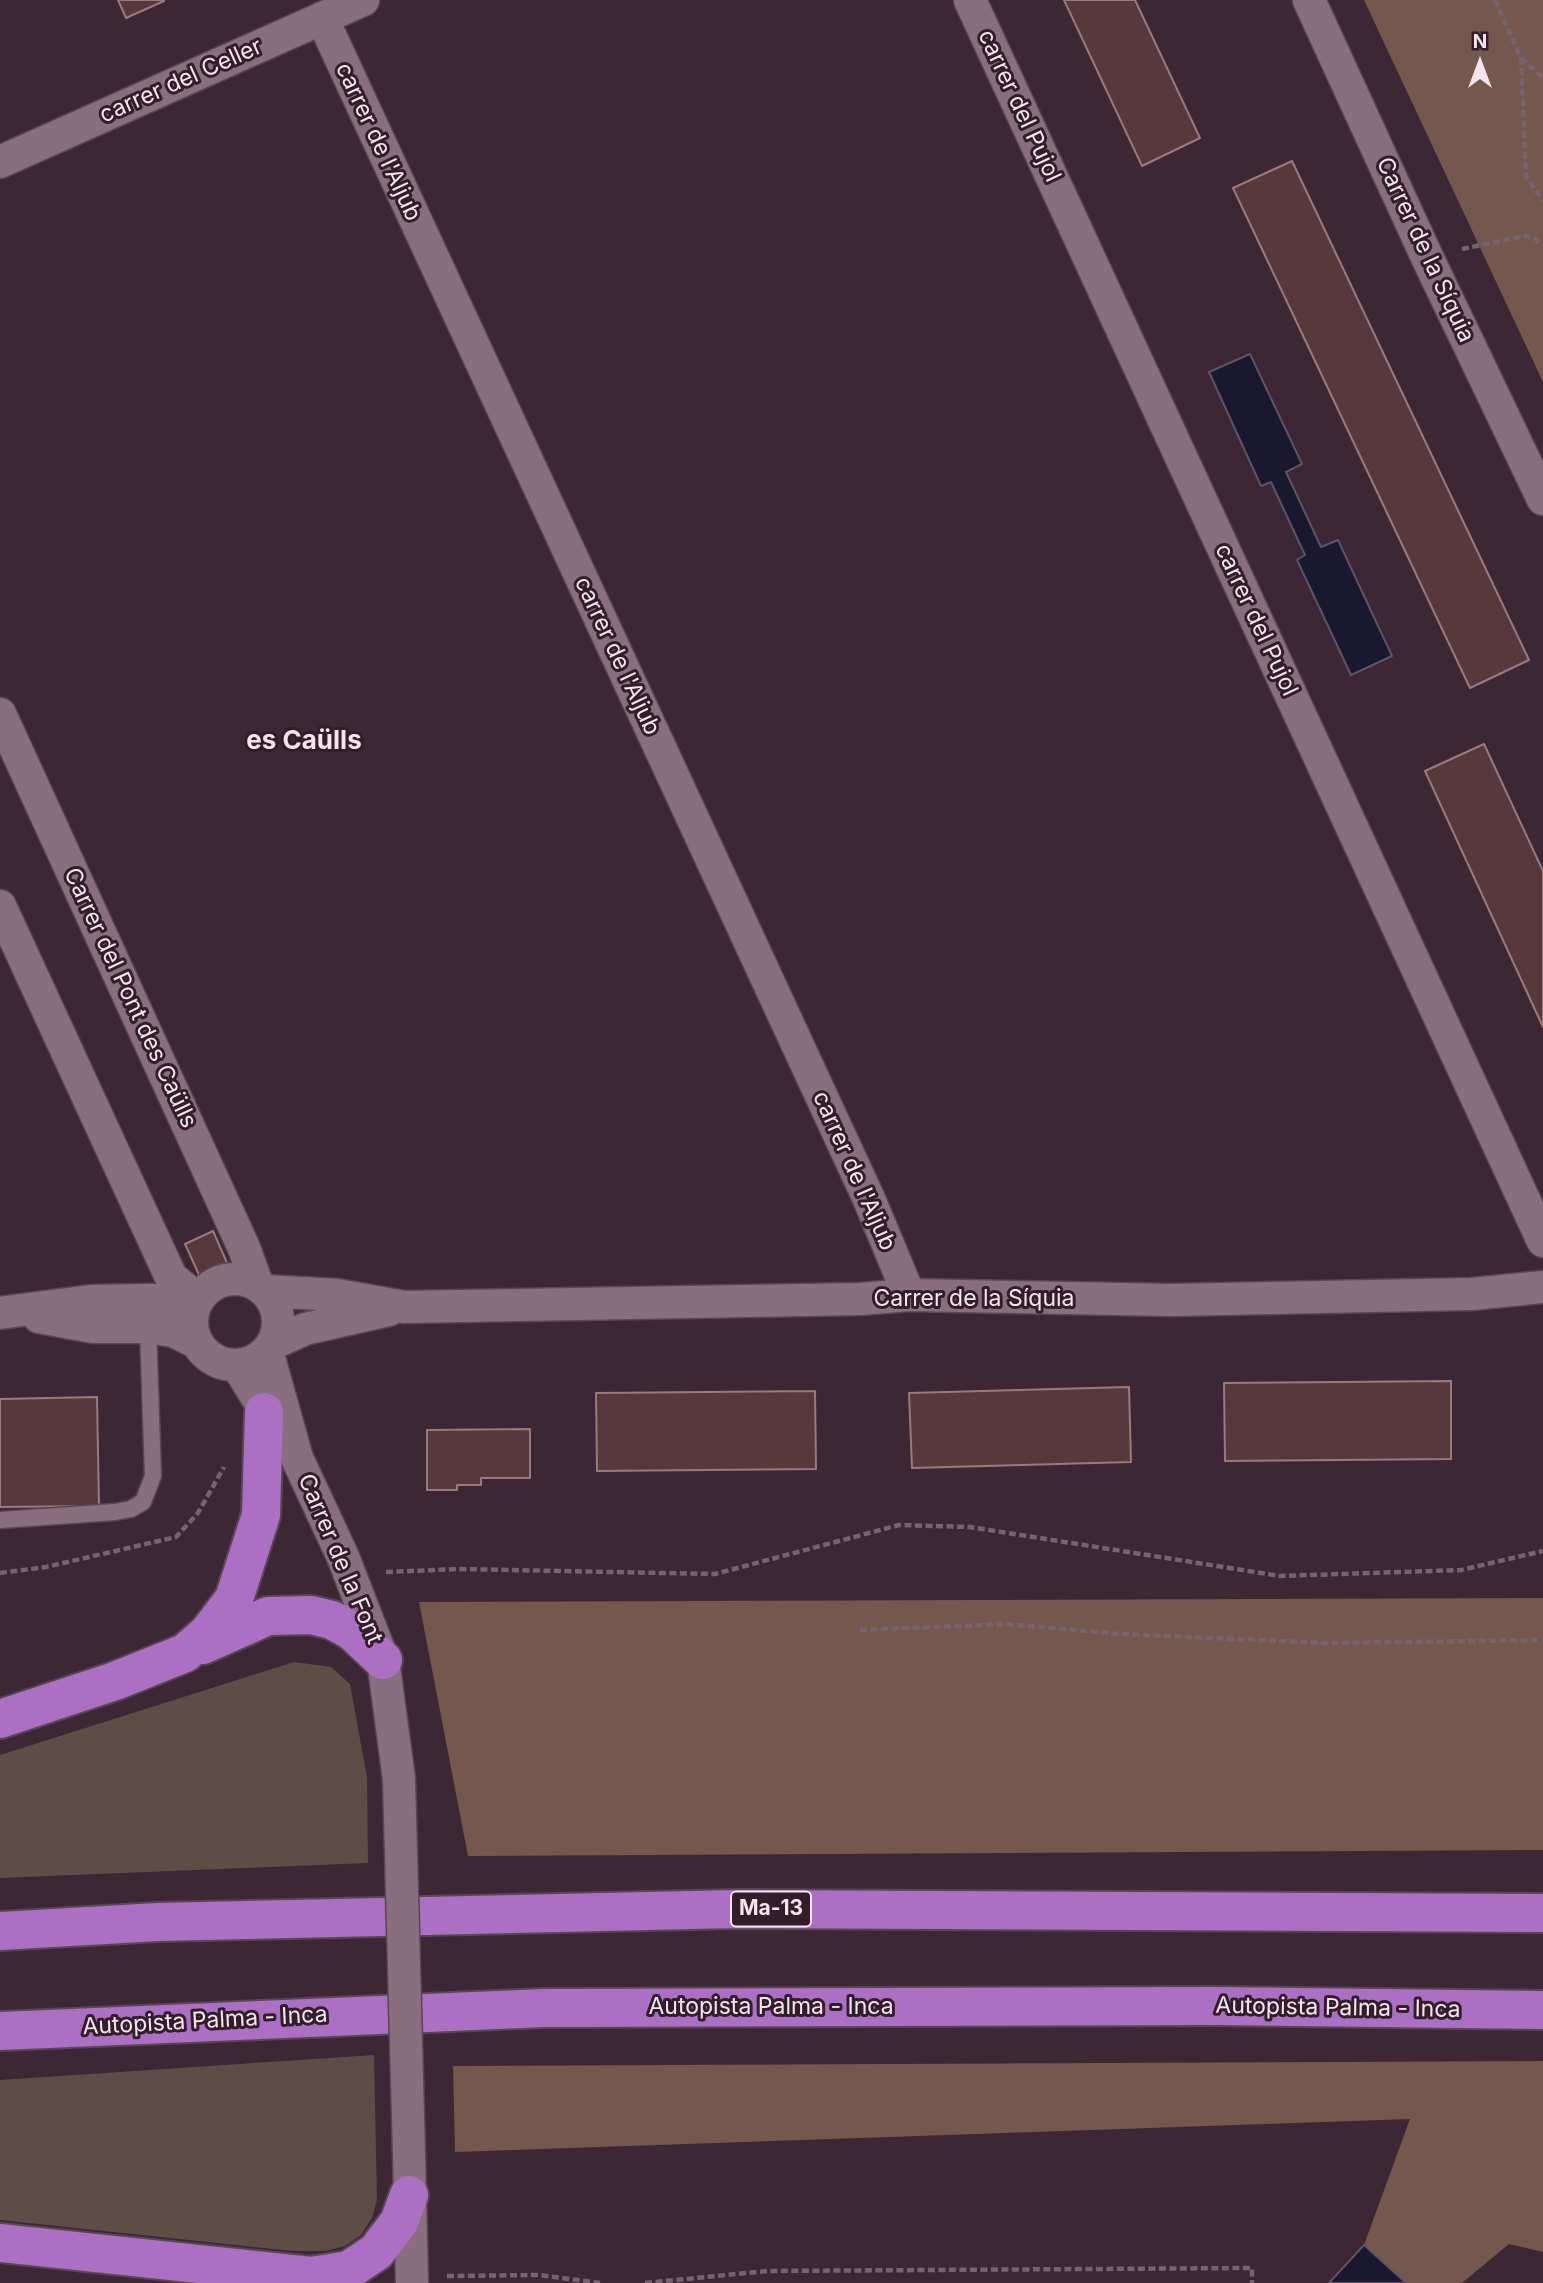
<!DOCTYPE html>
<html>
<head>
<meta charset="utf-8">
<style>
  body { margin:0 }
  #map { position:relative; width:1543px; height:2283px; overflow:hidden; background:#3d2734; font-family:Inter,sans-serif }
  canvas { display:block }
  .north { position:absolute; left:1445px; top:28px; width:70px; height:70px; -webkit-text-stroke:5px #331d2a; paint-order:stroke; rotate:0deg; font-size:19px; font-weight:700; line-height:28px; text-align:center; color:#f4e4ed }
  .north::after { content:''; display:block; margin:auto; width:24px; height:32px; background:#f4e4ed; clip-path:polygon(50% 0,100% 100%,50% 72%,0 100%) }
</style>
</head>
<body>
<div id="map">
<canvas width="1543" height="2283"></canvas>
<div class="north">N</div>
</div>
<script>
const ctx = document.querySelector('canvas').getContext('2d');
ctx.lineJoin = 'round';
function fillPath(path, color) {
  ctx.fillStyle = color;
  ctx.fill(path, 'evenodd');
}
function poly(rows) {
  const path = new Path2D();
  for (const r of rows) {
    if (r.length === 3) {
      path.moveTo(r[0] + r[2], r[1]);
      path.arc(r[0], r[1], r[2], 0, 2 * Math.PI);
      continue;
    }
    path.moveTo(r[0], r[1]);
    for (let i = 2; i < r.length; i += 2) path.lineTo(r[i], r[i + 1]);
  }
  return path;
}
function trace(path, color, width, dash) {
  ctx.strokeStyle = color;
  ctx.lineWidth = width;
  ctx.lineCap = dash ? 'butt' : 'round';
  ctx.setLineDash(dash || []);
  ctx.stroke(path);
}
function label(font, color, halo, rows, align = 'center') {
  ctx.font = font + ' Inter,sans-serif';
  ctx.lineWidth = 6;
  ctx.setLineDash([]);
  ctx.textBaseline = 'middle';
  ctx.strokeStyle = halo;
  ctx.fillStyle = color;
  for (const [text, x, y, turn = 0] of rows) {
    ctx.save();
    ctx.translate(x, y);
    ctx.rotate((+turn || 0) * Math.PI / 180);
    ctx.textAlign = isNaN(turn) ? turn : align;
    if (halo) ctx.strokeText(text, 0, 0);
    ctx.fillText(text, 0, 0);
    ctx.restore();
  }
}
const green = poly([
  [294,1662,331,1667,350,1684,367,1777,368,1863,0,1878,0,1755],
  [374,2055,377,2200,372,2218,361,2235,345,2246,326,2251,292,2251,0,2220,0,2080]
]);
const forest = poly([
  [1364,0,1543,0,1543,382],
  [1543,1598,1543,1850,468,1856,419,1602],
  [1543,2061,1543,2252,1509,2244,1462,2283,1406,2283,1364,2245,1410,2119,455,2152,453,2066]
]);
const water = poly([
  [1250,354,1302,464,1286,472,1321,547,1338,540,1392,656,1351,675,1297,560,1305,555,1271,482,1261,486,1209,372,1250,354],
  [1364,2245,1406,2283,1329,2283,1364,2245]
]);
const building = poly([
  [118,0,164,0,164,1,126,18,118,0],
  [1064,0,1135,0,1200,138,1142,166,1064,0],
  [1292,161,1529,660,1470,688,1233,188,1292,161],
  [1484,744,1543,871,1543,1027,1425,771,1484,744],
  [213,1231,228,1265,200,1277,185,1244,213,1231],
  [1451,1381,1451,1459,1225,1461,1224,1383,1451,1381],
  [1129,1387,1131,1462,912,1468,909,1393,1129,1387],
  [815,1391,816,1469,597,1471,596,1393,815,1391],
  [97,1397,99,1506,0,1507,0,1399,97,1397],
  [530,1429,530,1478,481,1478,481,1485,457,1485,457,1490,427,1490,427,1430,530,1429]
]);
const path = poly([
  [1495,0,1521,58,1526,176,1543,201],
  [1521,58,1543,78],
  [1462,249,1525,236,1533,237,1543,245],
  [386,1572,459,1569,715,1574,899,1525,970,1527,1280,1576,1461,1570,1543,1551],
  [0,1573,46,1567,176,1537,198,1513,224,1467],
  [860,1630,1007,1624,1119,1634,1328,1643,1543,1640],
  [447,2276,539,2275,600,2283],
  [645,2283,767,2271,1252,2268,1252,2283]
]);
const lane = poly([
  [0,1520,115,1512,131,1509,143,1502,153,1476,148,1327]
]);
const street = poly([
  [970,0,1543,1241],
  [1309,0,1427,257,1543,499],
  [322,18,869,1199,909,1295],
  [0,162,363,0],
  [0,714,244,1248,257,1284],
  [0,906,171,1277,197,1299],
  [235,1322,43],
  [266,1291,337,1295,404,1307,860,1299,909,1295,1171,1300,1472,1294,1543,1287],
  [0,1313,91,1301,197,1299],
  [39,1317,93,1327,148,1327,173,1331,196,1342],
  [274,1343,305,1329,389,1310],
  [267,1351,297,1458,343,1557,383,1660,399,1779],
  [237,1365,278,1431],
  [409,2154,412,2283]
]);
const highway = poly([
  [203,1645,268,1616,311,1615,332,1620,352,1631,383,1660],
  [0,1719,115,1681,185,1653,208,1633,234,1599,261,1515,264,1412],
  [0,1931,158,1922,736,1909,1543,1913],
  [0,2031,545,2008,1216,2006,1543,2010],
  [0,2243,311,2276,349,2270,376,2252,399,2222,409,2195]
]);
const streetBridge = poly([
  [399,1779,409,2154]
]);
const shields = [
  [771,1909,80]
];
const shieldNames = [
  ["Ma-13",771,1909]
];
const streetNames = [
  ["carrer del Celler",181,81,-24],
  ["carrer del Pujol",1019,106,65],
  ["carrer de l'Aljub",378,142,65],
  ["Carrer de la Síquia",1425,250,65],
  ["carrer del Pujol",1256,620,65],
  ["carrer de l'Aljub",617,656,65],
  ["Carrer del Pont des Caülls",130,998,65],
  ["carrer de l'Aljub",854,1171,66],
  ["Carrer de la Síquia",974,1299],
  ["Carrer de la Font",340,1559,67],
  ["Autopista Palma - Inca",771,2007],
  ["Autopista Palma - Inca",1338,2008,1],
  ["Autopista Palma - Inca",205,2021,-3]
];
const quarterNames = [
  ["es Caülls",304,741]
];
fillPath(green, '#5e4c46');
fillPath(forest, '#74574d');
fillPath(water, '#1a182e');
trace(water, '#5b5567', 2);
fillPath(building, '#57393c');
trace(building, '#9a7a7d', 2);
trace(lane, '#594652', 19);
trace(street, '#594652', 35);
trace(highway, '#594652', 42);
trace(path, '#77636f', 4.5, [7, 3.5]);
trace(lane, '#896f7e', 16);
trace(street, '#896f7e', 32);
trace(highway, '#ab6fc4', 38);
trace(streetBridge, '#594652', 35, []);
trace(streetBridge, '#896f7e', 32);
for (const [x, y, w] of shields) {
  const box = new Path2D();
  box.roundRect(x - w / 2, y - 17.5, w, 35, 5);
  ctx.fillStyle = '#331d2a';
  ctx.fill(box);
  trace(box, '#f4e4ed', 2);
}
label('bold 21px', '#f4e4ed', null, shieldNames);
label('23px', '#f4e4ed', '#331d2a', streetNames);
label('bold 26px', '#f4e4ed', '#331d2a', quarterNames);
</script>
</body>
</html>
